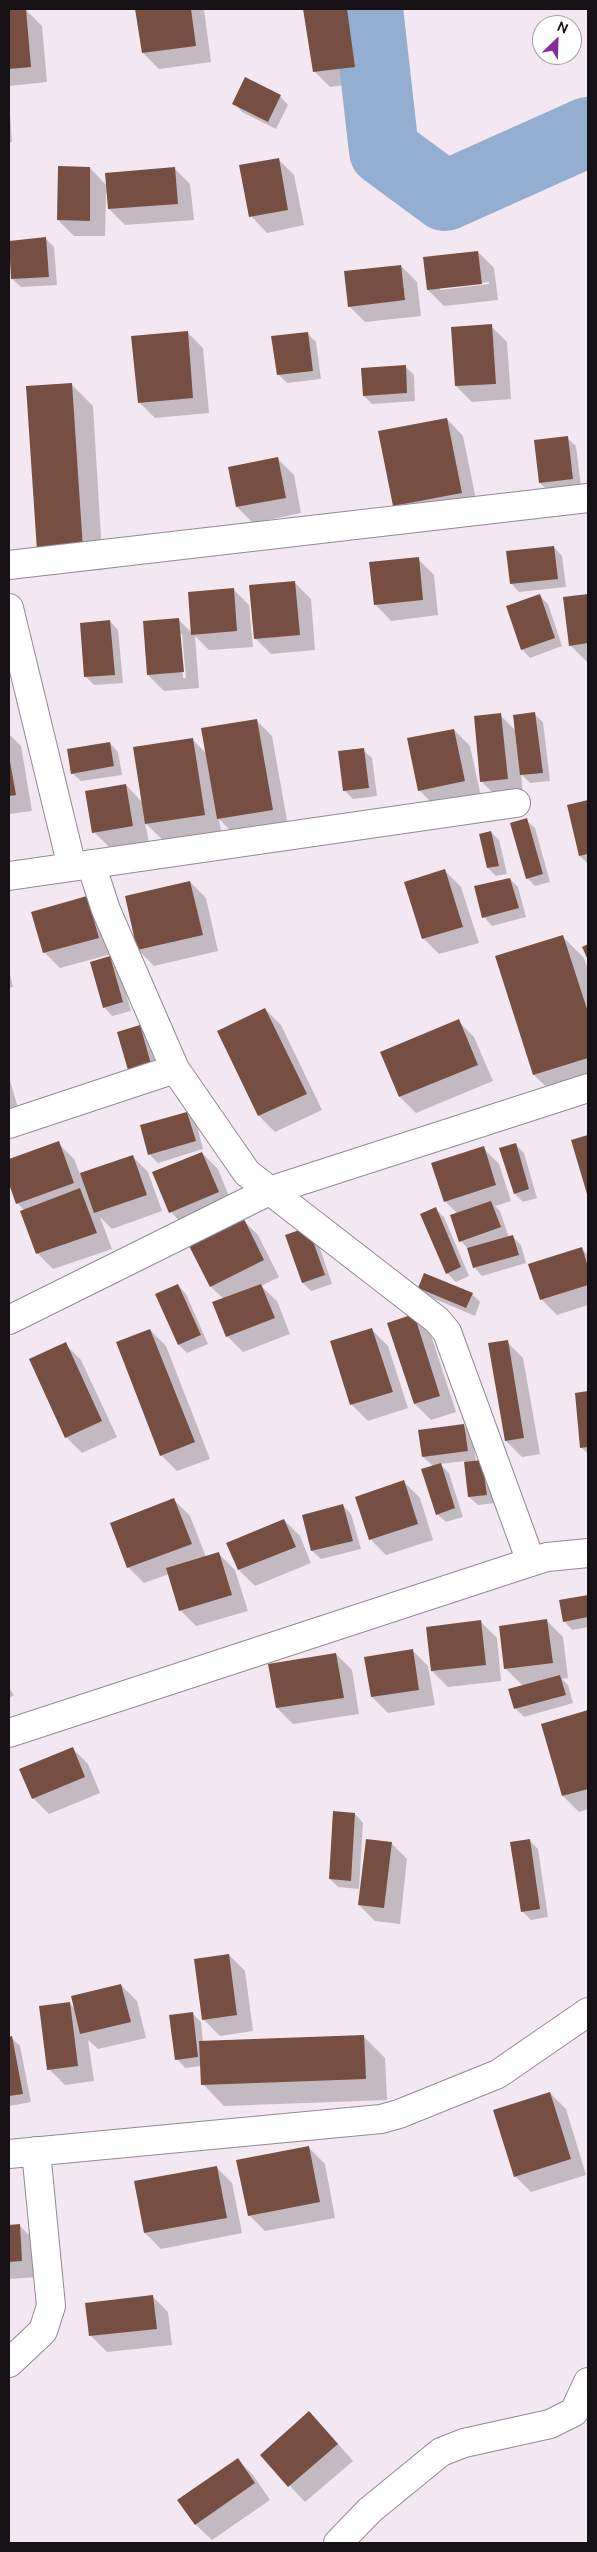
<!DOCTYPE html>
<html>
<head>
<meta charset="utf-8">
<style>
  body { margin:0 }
  #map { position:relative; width:597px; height:2552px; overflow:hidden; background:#f3e8f2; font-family:Ubuntu,sans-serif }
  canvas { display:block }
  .frame { position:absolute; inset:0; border:10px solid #151115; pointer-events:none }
  .north { position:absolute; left:532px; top:15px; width:50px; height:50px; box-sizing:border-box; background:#fff; border:1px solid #a1a0a1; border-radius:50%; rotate:24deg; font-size:14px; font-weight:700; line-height:20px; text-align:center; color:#151115 }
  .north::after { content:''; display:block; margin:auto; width:18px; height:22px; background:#862c98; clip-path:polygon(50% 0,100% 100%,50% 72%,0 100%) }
</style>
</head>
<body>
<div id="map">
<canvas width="597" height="2552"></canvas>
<div class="frame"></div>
<div class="north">N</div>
</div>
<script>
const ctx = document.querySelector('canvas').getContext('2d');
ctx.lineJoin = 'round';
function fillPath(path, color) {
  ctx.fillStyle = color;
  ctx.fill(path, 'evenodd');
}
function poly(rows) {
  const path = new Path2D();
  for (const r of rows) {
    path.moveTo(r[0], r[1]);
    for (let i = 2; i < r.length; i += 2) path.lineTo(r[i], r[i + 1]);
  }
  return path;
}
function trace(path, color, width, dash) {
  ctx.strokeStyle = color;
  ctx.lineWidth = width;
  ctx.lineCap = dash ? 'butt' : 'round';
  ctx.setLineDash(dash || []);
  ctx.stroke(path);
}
const shadow = poly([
  [137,9,204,9,211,62,159,69,143,53],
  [304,9,353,9,361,17,370,82,330,87,314,71],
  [26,10,42,26,47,82,9,86,9,12],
  [280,96,288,105,276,129,242,112,234,103],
  [9,101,12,142,9,143],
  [278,159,294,175,304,225,267,233,251,216],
  [90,168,107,186,174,168,190,184,194,220,125,225,109,209,108,193,106,193,105,236,74,236,58,220],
  [46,239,54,247,57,285,21,287,12,279],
  [478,252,494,268,498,300,444,306,428,290],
  [489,282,489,284,440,290,440,288],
  [401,266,417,282,421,316,365,322,349,306],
  [491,326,507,342,511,399,472,402,456,386],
  [187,332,203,348,209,413,155,418,139,402],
  [307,333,316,342,321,379,287,383,278,374],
  [405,366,414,375,415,401,372,404,364,396],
  [71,384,93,406,103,570,60,572],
  [447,419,463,436,478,509,411,522,395,506,380,432],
  [567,438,576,446,581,487,548,491,540,483],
  [278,459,294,475,301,513,253,523,237,507],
  [554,547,562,556,566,587,519,592,511,583],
  [418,559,434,575,438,615,391,621,375,604],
  [295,583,311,599,315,650,271,654,255,638],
  [233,589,249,605,253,647,209,650,195,636,199,688,164,691,148,675,178,619,192,633],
  [179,634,182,634,186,678,183,678],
  [588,595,588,661,586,661,570,645,564,598],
  [540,596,548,604,562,646,530,658,522,649],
  [110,621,118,630,123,683,94,685,86,677],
  [534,714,543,722,550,781,530,783,521,774,523,795,497,797,481,781,500,715,516,731],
  [256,720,272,736,288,826,234,834,219,819,221,831,163,840,145,823,149,842,110,848,94,832,126,785,143,803,192,739,207,754],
  [454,730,470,746,481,797,435,806,419,790],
  [9,734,21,746,32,811,9,814],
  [110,743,118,752,122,775,81,781,72,773],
  [363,750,372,758,377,796,353,799,344,790],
  [588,802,588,864,580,856,568,806],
  [526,820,535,828,550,882,535,886,527,878],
  [491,832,499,840,507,874,496,876,488,868],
  [445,871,461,887,479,943,439,954,423,938],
  [510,879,518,887,526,917,492,926,484,917],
  [190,882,206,898,218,951,154,966,138,950],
  [87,897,103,913,115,953,60,968,44,952],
  [563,937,584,958,588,970,588,1086,556,1096,534,1075],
  [110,957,118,966,131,1011,112,1016,104,1007],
  [9,970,13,987,9,988],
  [265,1009,281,1025,322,1110,275,1132,259,1116,219,1031],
  [458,1021,474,1037,493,1081,416,1113,400,1097],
  [140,1027,148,1035,159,1072,138,1078],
  [9,1077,18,1108,9,1111],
  [187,1113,196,1122,203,1149,158,1163,149,1154],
  [588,1136,588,1193,572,1141],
  [58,1143,74,1159,80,1174,132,1156,148,1172,162,1211,112,1229,100,1217,112,1249,53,1269,37,1253,24,1210,17,1203,9,1180,9,1161],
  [515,1144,524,1153,537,1198,523,1202,515,1194,501,1148],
  [483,1148,499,1164,511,1201,495,1206,500,1211,509,1238,513,1237,521,1245,526,1263,482,1276,474,1267,469,1250,461,1241,452,1216,458,1214,445,1201],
  [202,1153,218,1169,234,1209,187,1229,171,1212,154,1173],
  [435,1209,444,1217,469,1276,456,1282,447,1273],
  [242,1219,258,1235,279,1277,261,1286,277,1301,290,1334,243,1352,227,1336,224,1299,211,1287,190,1245],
  [286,1236,316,1237,332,1284,311,1291,303,1283],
  [581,1248,588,1255,588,1305,557,1315,541,1299],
  [178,1285,186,1294,208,1344,187,1353,179,1345,157,1295],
  [419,1287,472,1294,480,1302,475,1316,428,1296],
  [413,1316,430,1332,456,1412,431,1420,415,1404],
  [150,1330,166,1346,210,1459,177,1471,161,1455],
  [372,1330,388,1346,408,1408,368,1421,352,1405,331,1342],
  [507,1342,523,1358,540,1454,522,1457,506,1441,490,1344],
  [65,1344,81,1360,117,1437,82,1453,66,1437],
  [588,1393,588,1454,581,1447,577,1394],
  [463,1425,472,1434,476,1462,490,1469,495,1503,478,1505,469,1497,465,1461,440,1464,449,1473,463,1517,446,1522,437,1514,434,1467,423,1457],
  [404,1482,420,1498,433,1540,386,1555,370,1539],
  [174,1500,190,1516,206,1557,219,1554,235,1570,248,1611,196,1626,180,1610,169,1574,144,1583,128,1567],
  [343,1506,351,1514,361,1549,321,1559,312,1551],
  [284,1520,300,1536,311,1563,255,1586,239,1570],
  [588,1596,588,1627,572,1630,564,1621,560,1601],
  [547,1621,563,1637,568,1678,562,1679,568,1685,573,1703,524,1717,516,1709,523,1686,505,1668],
  [481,1622,497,1638,501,1681,448,1687,432,1671,428,1628],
  [412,1650,428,1666,435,1705,388,1713,372,1697],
  [336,1654,352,1670,359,1714,293,1724,277,1708],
  [9,1688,14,1695,9,1698],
  [588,1711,588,1809,579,1812,563,1796,542,1725],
  [72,1748,88,1764,100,1793,49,1814,33,1798],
  [355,1814,363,1823,359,1889,338,1887,330,1879],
  [529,1840,538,1849,548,1917,531,1920,522,1911],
  [391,1843,407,1859,400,1924,375,1921,359,1905],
  [229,1955,245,1971,253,2031,220,2036,204,2020],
  [121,1985,137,2001,146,2038,98,2049,88,2040,94,2081,65,2085,49,2069,69,2003,75,2009],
  [193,2014,201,2022,203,2043,364,2037,385,2058,387,2100,224,2106,203,2084,202,2066,185,2068,177,2059],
  [9,2038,12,2038,20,2046,31,2102,10,2106],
  [550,2093,566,2109,586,2175,531,2192,515,2176],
  [309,2148,325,2164,335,2218,265,2231,249,2215],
  [216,2167,232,2183,242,2233,161,2249,145,2233,135,2182],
  [20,2226,36,2242,38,2277,9,2279,9,2227],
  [152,2296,168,2312,172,2345,107,2352,91,2336],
  [325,2429,353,2461,305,2502,261,2455],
  [237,2459,253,2475,270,2500,212,2540,196,2525]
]);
const river = poly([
  [368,9,384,151,445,196,588,132]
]);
const building = poly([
  [26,9,31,67,9,69,9,10],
  [135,9,191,9,196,46,142,53],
  [303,9,347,9,355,67,313,72],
  [245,77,281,95,268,122,232,104],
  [279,158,288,210,249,217,239,165],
  [58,166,90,167,90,221,57,220],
  [175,167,178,204,108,209,105,173],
  [46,237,49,277,11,279,9,241],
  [478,251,482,284,427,290,423,257],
  [401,265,405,300,348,307,344,271],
  [492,324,496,384,455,386,451,327],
  [188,331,193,398,138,403,131,336],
  [308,332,313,371,277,375,271,336],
  [406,365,407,393,363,396,361,368],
  [72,383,83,549,37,551,26,386],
  [447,418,462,493,393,506,378,431],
  [568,436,573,479,539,483,534,440],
  [278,457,286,498,236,507,228,467],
  [554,546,558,579,510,584,506,551],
  [419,557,423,600,374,605,369,562],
  [295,581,300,635,254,639,249,585],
  [234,588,237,631,191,635,188,592],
  [540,594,555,638,521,650,506,606],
  [588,594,588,643,569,646,563,597],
  [179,618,184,672,147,675,143,621],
  [110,620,115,675,84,677,80,623],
  [535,712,543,773,520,775,513,715],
  [501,713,508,779,480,782,474,716],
  [257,719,273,810,217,819,201,728],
  [454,729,465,781,418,791,407,738],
  [193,738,205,815,145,824,133,747],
  [110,742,114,766,71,774,67,749],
  [364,748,369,788,343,791,338,751],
  [9,756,16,795,9,796],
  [126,784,133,826,92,833,85,791],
  [588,800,588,854,579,856,567,805],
  [527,818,543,874,526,879,510,823],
  [491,831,499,866,487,868,479,834],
  [445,869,463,927,422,939,404,882],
  [510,878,519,908,482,918,474,886],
  [190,881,203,935,137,950,125,896],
  [87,896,99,938,43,953,31,912],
  [563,935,588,1012,588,1058,533,1075,495,956],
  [588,944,588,960,582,947],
  [110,956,123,1002,103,1008,90,962],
  [265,1008,307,1094,258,1116,217,1031],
  [459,1019,478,1065,399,1097,380,1052],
  [140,1025,151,1064,128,1070,117,1032],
  [187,1112,196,1141,148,1155,140,1125],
  [588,1135,588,1193,587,1194,571,1140],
  [59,1141,74,1183,16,1204,9,1184,9,1159],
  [516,1143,529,1189,514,1194,499,1148],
  [484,1146,496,1185,444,1202,431,1163],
  [202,1152,219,1192,169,1213,152,1172],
  [133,1155,147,1195,94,1213,80,1173],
  [80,1188,97,1233,36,1254,20,1211],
  [491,1201,501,1227,459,1242,450,1215],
  [436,1207,461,1267,446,1274,420,1214],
  [243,1217,264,1260,210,1287,188,1244],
  [308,1227,325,1275,302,1283,285,1235],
  [513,1235,519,1255,473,1268,467,1248],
  [582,1247,588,1267,588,1285,540,1300,528,1264],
  [424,1273,473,1293,466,1308,418,1288],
  [178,1284,201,1335,178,1345,155,1294],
  [261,1284,275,1318,226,1337,212,1302],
  [414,1314,440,1396,414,1404,387,1323],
  [372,1328,393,1392,350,1405,330,1341],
  [150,1329,195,1442,160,1456,116,1342],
  [508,1340,524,1438,505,1441,488,1343],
  [66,1342,102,1421,65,1438,29,1359],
  [588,1391,588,1447,580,1448,575,1393],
  [464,1424,468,1451,422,1457,418,1430],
  [482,1460,487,1495,468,1497,464,1462],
  [441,1463,455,1508,436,1515,421,1469],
  [404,1480,418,1524,369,1540,355,1497],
  [174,1498,192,1544,127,1568,110,1523],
  [343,1504,353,1541,311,1551,302,1515],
  [284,1519,296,1547,238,1570,226,1543],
  [219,1552,232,1595,179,1611,166,1568],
  [588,1595,588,1617,563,1622,559,1600],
  [547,1619,553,1663,504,1669,499,1626],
  [481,1620,486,1665,431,1671,426,1627],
  [413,1649,419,1690,371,1697,364,1657],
  [336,1653,344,1698,276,1708,268,1664],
  [560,1675,566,1695,514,1709,508,1689],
  [588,1710,588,1789,562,1796,541,1724],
  [73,1747,85,1777,32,1799,19,1769],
  [333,1811,355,1813,351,1881,329,1879],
  [366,1839,392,1842,384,1908,358,1905],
  [530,1839,540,1909,521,1912,510,1842],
  [229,1954,237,2015,202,2020,194,1959],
  [121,1984,131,2022,80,2034,71,1996],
  [70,2002,78,2066,47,2070,39,2006],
  [193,2012,198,2057,175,2060,169,2015],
  [364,2035,366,2079,201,2085,199,2041],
  [12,2036,23,2094,9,2096,9,2037],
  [550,2092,571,2159,514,2177,493,2110],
  [309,2146,320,2202,248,2216,236,2160],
  [217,2166,227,2218,144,2233,134,2181],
  [20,2224,22,2261,9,2262,9,2225],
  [153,2295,157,2329,89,2336,85,2303],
  [309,2411,338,2444,288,2487,260,2455],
  [238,2458,255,2483,195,2525,177,2500]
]);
const street = poly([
  [9,565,588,498],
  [9,608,72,867],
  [91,864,106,910,175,1069,247,1173,437,1320,447,1332,531,1562],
  [9,876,516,803],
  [9,1124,175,1069],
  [9,1320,269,1191,588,1088],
  [9,1733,531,1562,547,1557,588,1553],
  [9,2154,381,2119,399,2114,498,2074,588,2012],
  [9,2363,43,2331,51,2306,36,2151],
  [338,2543,370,2510,441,2452,464,2443,550,2424,574,2412,588,2382]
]);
fillPath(shadow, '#0003');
trace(river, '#93aed0', 70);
fillPath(building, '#774f42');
trace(street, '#938a93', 30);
trace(street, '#fff', 28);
</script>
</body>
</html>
